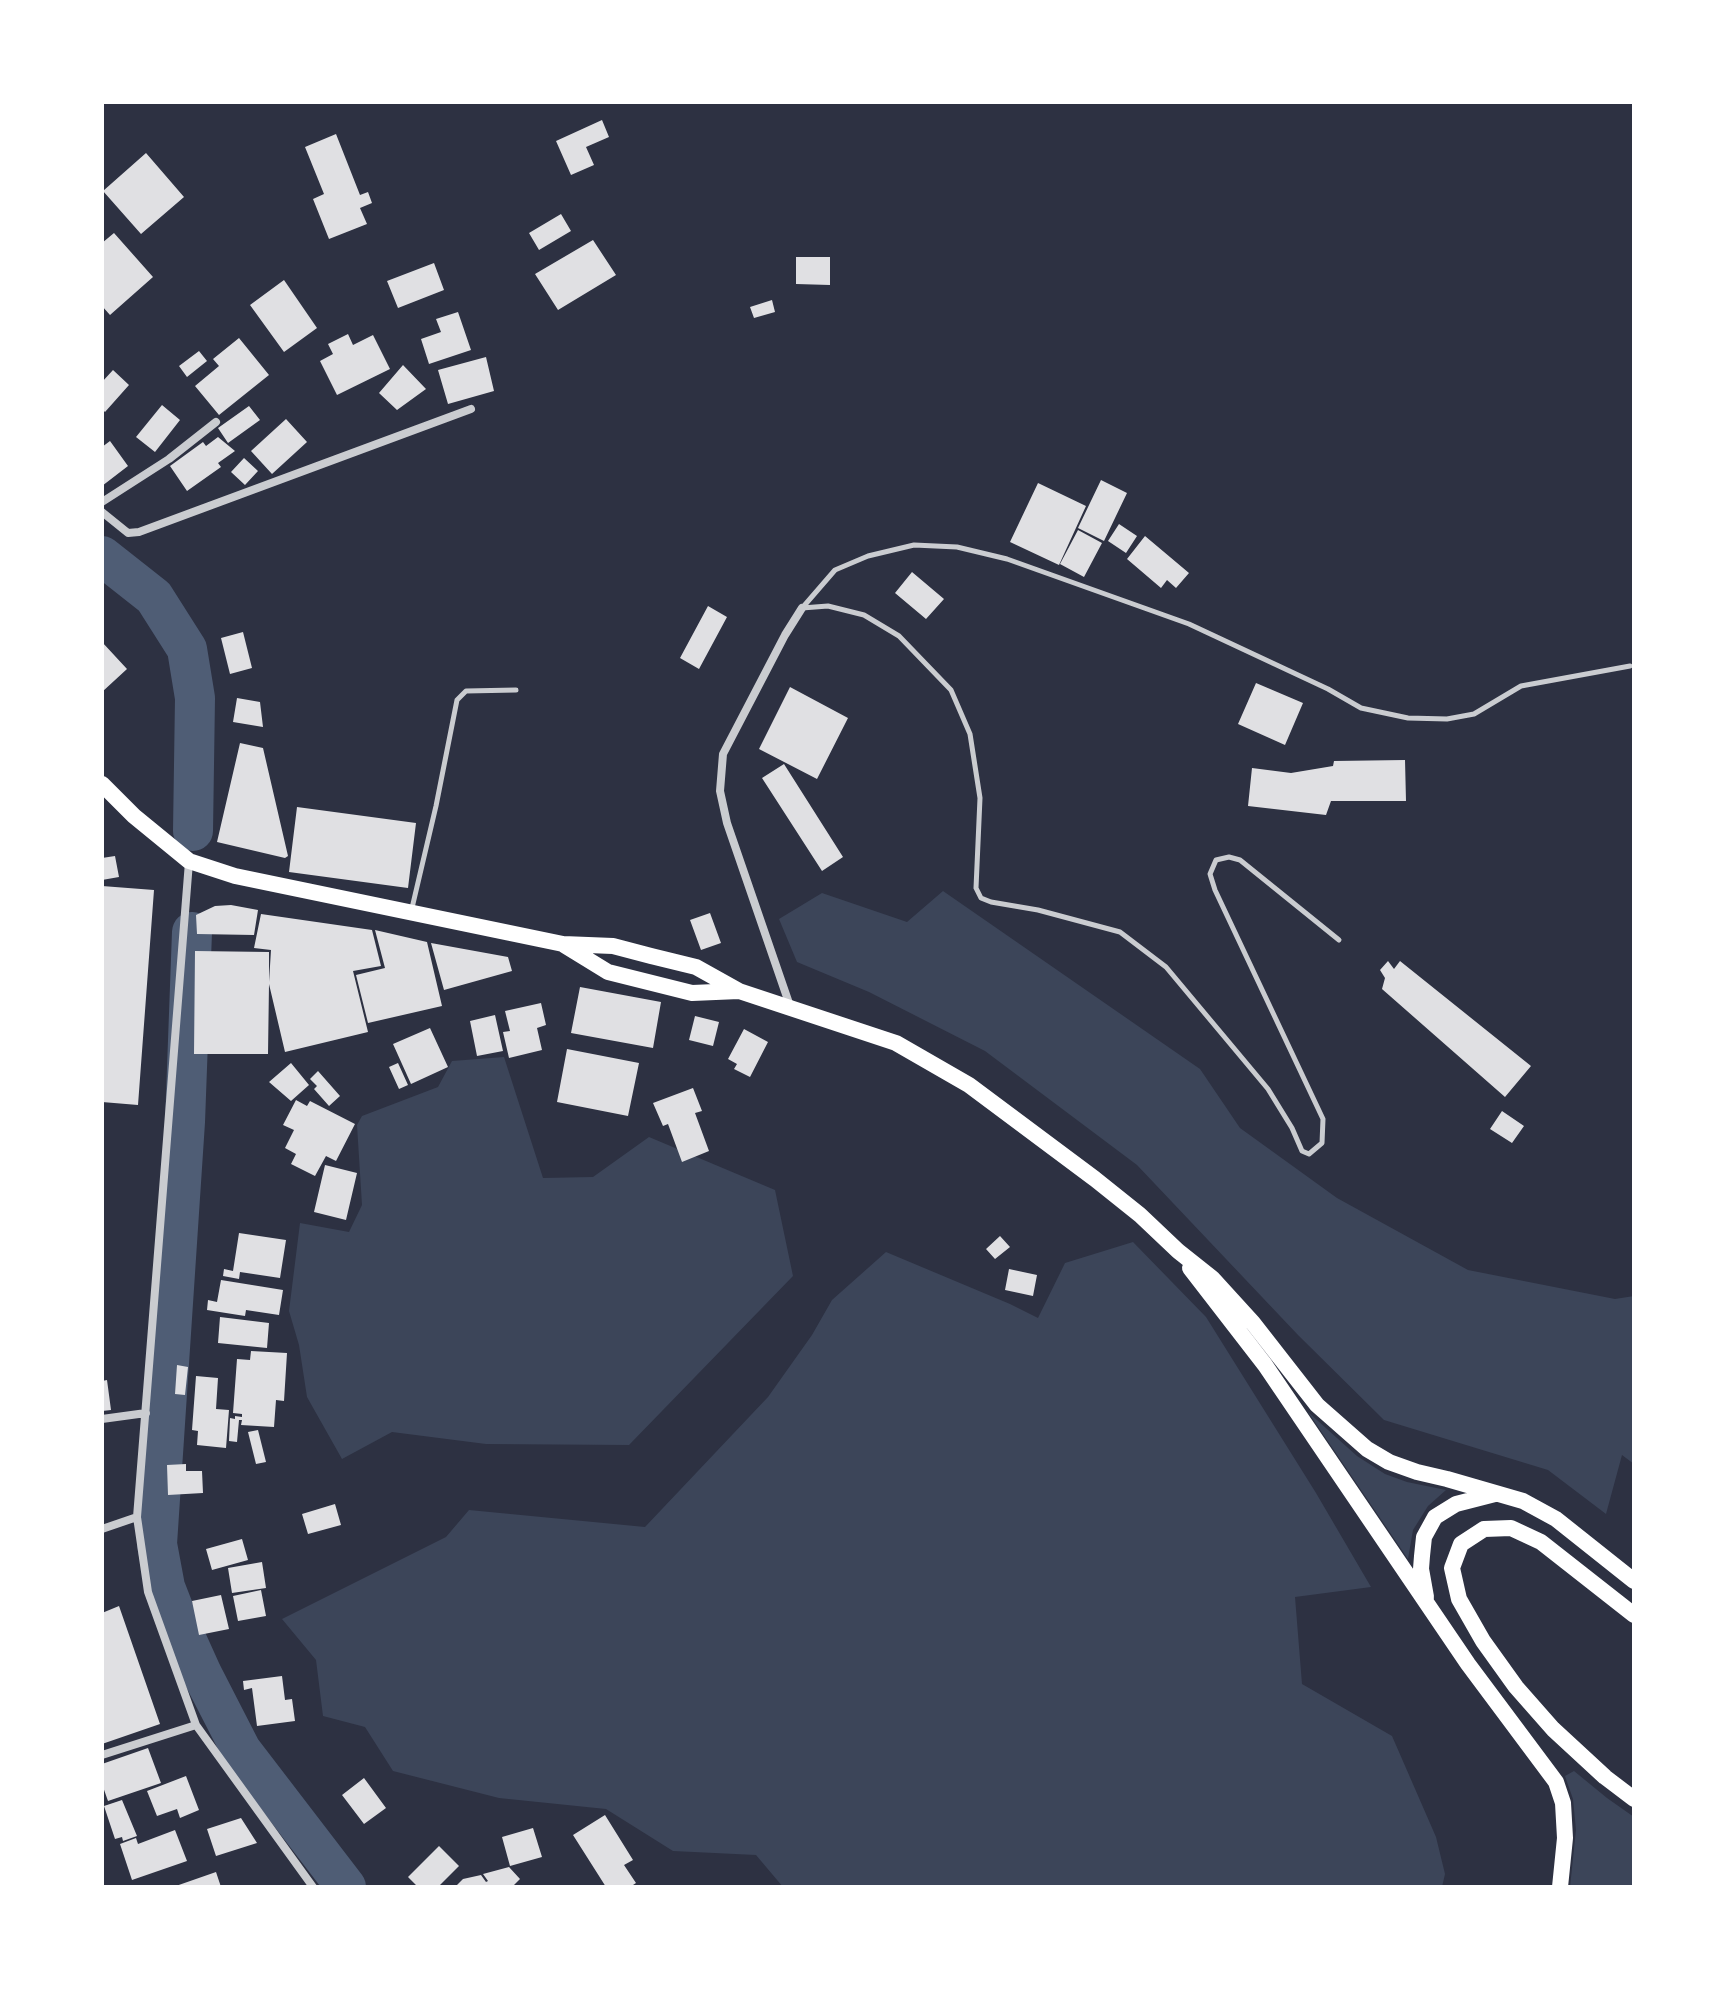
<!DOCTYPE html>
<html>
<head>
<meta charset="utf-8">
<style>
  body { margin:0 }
  #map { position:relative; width:1736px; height:1989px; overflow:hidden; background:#2d3142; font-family:"Space Grotesk",sans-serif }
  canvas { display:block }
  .frame { position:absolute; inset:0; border:104px solid #fff; pointer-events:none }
</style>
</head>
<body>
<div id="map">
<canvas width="1736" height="1989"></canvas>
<div class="frame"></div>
</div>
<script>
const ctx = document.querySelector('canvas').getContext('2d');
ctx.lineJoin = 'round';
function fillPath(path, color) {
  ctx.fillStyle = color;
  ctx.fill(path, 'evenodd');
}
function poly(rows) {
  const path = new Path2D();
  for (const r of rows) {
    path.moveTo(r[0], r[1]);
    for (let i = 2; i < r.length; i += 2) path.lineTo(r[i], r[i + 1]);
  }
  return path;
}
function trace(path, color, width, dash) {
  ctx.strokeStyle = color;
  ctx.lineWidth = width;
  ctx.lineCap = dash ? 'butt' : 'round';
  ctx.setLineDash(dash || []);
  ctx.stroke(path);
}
const green = poly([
  [943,891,1200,1069,1240,1128,1337,1198,1468,1270,1615,1299,1634,1296,1634,1464,1622,1455,1606,1514,1548,1470,1384,1420,1298,1335,1137,1165,985,1051,869,992,797,962,779,919,822,893,907,922],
  [504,1057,543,1178,593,1177,649,1137,775,1190,793,1276,629,1445,486,1444,392,1432,342,1459,307,1397,299,1345,289,1311,300,1223,349,1232,362,1205,357,1125,362,1116,438,1087,452,1061],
  [1133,1242,1206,1317,1316,1493,1371,1587,1295,1597,1302,1684,1392,1736,1436,1837,1445,1874,1442,1887,783,1887,756,1855,673,1851,606,1809,499,1798,393,1771,365,1727,323,1716,316,1660,282,1619,446,1537,469,1510,645,1527,768,1397,812,1335,832,1300,886,1252,1010,1304,1038,1318,1065,1263],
  [1308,1412,1357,1456,1385,1474,1407,1482,1446,1490,1428,1506,1413,1530,1408,1559],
  [1574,1771,1607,1798,1634,1817,1634,1887,1570,1887,1576,1830,1573,1799,1565,1776]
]);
const river = poly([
  [102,556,154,597,187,649,195,698,193,831],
  [192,932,185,1122,157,1544,165,1587,179,1623,202,1674,241,1750,346,1887]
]);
const building = poly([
  [602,120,609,137,586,147,594,165,571,175,556,141],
  [336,134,360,195,368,192,372,203,360,208,367,224,329,239,313,199,324,194,305,147],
  [146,153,184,197,141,234,103,191],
  [561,214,571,231,539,250,529,233],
  [114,233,153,277,110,315,102,306,102,243],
  [593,240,616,275,558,310,535,274],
  [796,257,830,257,830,285,796,284],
  [434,263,444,290,398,308,387,281],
  [284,280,317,328,284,352,250,305],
  [772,300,775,312,754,318,750,307],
  [458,312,471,350,429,364,421,339,441,332,436,319],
  [348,334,353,345,373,335,390,369,337,395,320,361,333,354,328,344],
  [239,338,269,375,219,415,195,386,219,366,213,359],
  [199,351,207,361,187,377,179,366],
  [486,357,494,391,448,404,438,370],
  [403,365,426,389,397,410,379,393],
  [113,370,129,385,105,412,102,409,102,382],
  [162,405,180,420,155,452,136,437],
  [249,406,260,420,228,443,218,428],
  [286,419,307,442,272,474,251,451],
  [218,437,235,451,218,463,221,467,187,491,170,466,203,442,206,446],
  [110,441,128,466,102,486,102,447],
  [244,458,258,471,245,485,231,472],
  [1101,480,1127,493,1104,541,1078,528],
  [1038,483,1086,506,1059,565,1010,542],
  [1119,524,1137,536,1126,553,1108,541],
  [1078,530,1102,543,1084,577,1060,564],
  [1145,536,1189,573,1176,588,1167,580,1161,588,1127,559],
  [912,572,944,599,926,619,895,593],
  [708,606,727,617,699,669,680,658],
  [243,632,252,668,230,674,221,638],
  [102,642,127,669,102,692],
  [1256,683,1303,703,1285,745,1238,724],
  [790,687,848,718,817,779,759,749],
  [237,698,260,702,263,727,233,722],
  [240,743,263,748,288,856,285,858,217,842],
  [1405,760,1406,801,1331,801,1326,815,1248,806,1252,768,1291,773,1333,766,1334,761],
  [784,764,843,857,822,871,762,778],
  [297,807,416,823,408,888,289,872],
  [115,856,119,877,102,880,102,858],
  [102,886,154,890,138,1105,102,1102],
  [231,905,258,910,254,935,197,934,196,915,215,906],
  [710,913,721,943,701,950,690,920],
  [261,914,372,930,381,966,353,971,368,1032,285,1052,269,984,268,1054,194,1054,195,951,269,952,269,982,271,950,254,948],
  [375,930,427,942,442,1006,368,1023,356,975,385,968],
  [431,943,508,957,512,971,444,990],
  [1388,961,1394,969,1400,961,1531,1066,1505,1097,1382,989,1385,978,1380,970],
  [580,987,661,1002,653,1048,571,1033],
  [541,1003,546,1025,537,1028,542,1050,509,1058,503,1032,510,1031,505,1011],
  [495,1015,503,1051,477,1056,470,1021],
  [695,1016,719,1022,713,1046,689,1040],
  [430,1028,448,1067,411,1084,393,1044],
  [744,1029,768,1042,750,1077,734,1069,737,1064,728,1059],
  [567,1049,639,1063,628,1116,557,1102],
  [291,1063,309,1085,291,1101,269,1082],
  [398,1063,408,1085,399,1089,389,1067],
  [318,1071,340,1096,329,1106,314,1089,317,1086,310,1079],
  [693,1088,702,1111,695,1113,709,1151,682,1162,668,1124,663,1126,653,1103],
  [296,1100,307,1106,310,1101,355,1124,336,1161,326,1156,315,1176,291,1164,296,1154,285,1148,294,1130,283,1125],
  [1502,1111,1524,1126,1512,1143,1490,1129],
  [325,1165,357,1173,346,1220,314,1212],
  [239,1233,286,1240,280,1278,240,1272,239,1279,223,1276,224,1269,233,1271],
  [1000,1236,1010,1247,995,1259,986,1249],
  [1009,1269,1037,1275,1033,1296,1005,1290],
  [221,1280,283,1290,279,1315,246,1310,245,1316,207,1310,208,1300,217,1302],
  [220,1317,269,1323,267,1348,218,1343],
  [251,1351,287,1353,284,1401,276,1400,274,1427,241,1425,242,1420,239,1420,237,1442,229,1441,230,1418,235,1419,235,1416,242,1417,242,1414,233,1413,237,1359,250,1360],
  [177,1365,188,1367,185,1395,175,1394],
  [196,1376,218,1378,216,1409,229,1410,226,1448,197,1445,198,1431,192,1430],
  [107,1380,111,1410,102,1411,102,1381],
  [258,1430,266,1462,256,1464,248,1432],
  [186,1464,186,1471,202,1471,203,1493,168,1495,167,1465],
  [335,1504,341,1525,308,1534,302,1514],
  [242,1539,248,1560,212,1570,206,1549],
  [262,1562,266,1588,232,1593,228,1568],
  [261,1590,266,1616,238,1621,233,1596],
  [221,1595,229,1629,199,1635,192,1601],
  [119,1606,160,1724,102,1744,102,1613],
  [282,1676,285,1700,292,1699,295,1721,257,1726,252,1688,244,1690,243,1681],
  [148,1748,161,1783,108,1801,102,1784,102,1764],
  [186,1776,199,1810,180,1818,177,1809,157,1816,147,1791],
  [364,1778,386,1808,364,1824,342,1795],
  [122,1800,137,1836,123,1841,122,1837,115,1839,104,1806],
  [605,1815,633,1860,624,1865,636,1883,630,1887,606,1887,573,1835],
  [241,1818,257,1843,216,1856,207,1829],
  [533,1828,542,1857,510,1866,502,1837],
  [175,1830,187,1861,132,1880,120,1844,136,1838,138,1844],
  [439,1846,459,1866,438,1887,418,1887,408,1877],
  [509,1867,520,1879,512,1887,455,1887,463,1879,481,1875,486,1882,488,1881,483,1874],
  [216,1872,221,1887,173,1887]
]);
const service = poly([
  [803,607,835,570,868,556,914,545,957,547,1007,559,1189,624,1328,689,1361,708,1408,718,1447,719,1474,714,1521,686,1630,666],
  [802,608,828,606,864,615,899,636,951,690,970,734,980,798,976,888,981,898,991,902,1038,910,1120,932,1166,967,1268,1089,1292,1128,1302,1151,1309,1154,1322,1143,1323,1119,1215,890,1210,874,1216,860,1229,857,1240,860,1339,940],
  [412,908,436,806,457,700,466,691,516,690]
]);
const minor = poly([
  [102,502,169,459,216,422],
  [102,512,128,533,139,532,471,409],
  [189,862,137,1517,148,1592,196,1725,313,1887],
  [790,1006,727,823,720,791,723,754,785,635,802,608],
  [102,1419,146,1413],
  [102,1529,137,1517],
  [102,1755,196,1725]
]);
const primary = poly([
  [102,784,134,816,189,861,235,876,563,944,613,946,651,956,696,967,739,991,896,1043,969,1085,1095,1179,1140,1215,1178,1251,1212,1278,1253,1323,1317,1405,1367,1449,1389,1462,1417,1472,1447,1479,1523,1501,1556,1519,1634,1581],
  [564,945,608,972,692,993,739,991],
  [1190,1268,1265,1365,1468,1664,1556,1782,1563,1803,1565,1838,1560,1887],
  [1426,1597,1421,1569,1422,1556,1424,1537,1435,1517,1456,1504,1495,1494],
  [1634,1615,1541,1542,1511,1528,1484,1529,1461,1544,1452,1568,1459,1599,1483,1641,1516,1687,1553,1729,1605,1777,1634,1799]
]);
fillPath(green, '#3c4559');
trace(river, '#4f5d75', 40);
fillPath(building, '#e0e0e3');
trace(service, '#caccd0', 5);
trace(minor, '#caccd0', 8);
trace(primary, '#fff', 16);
</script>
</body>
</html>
